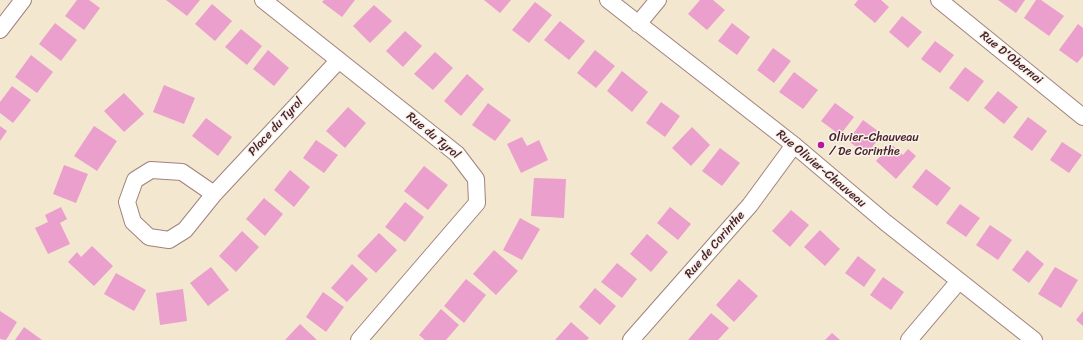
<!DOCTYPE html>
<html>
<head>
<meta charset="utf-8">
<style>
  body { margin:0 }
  canvas { display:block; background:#f4e7d0 }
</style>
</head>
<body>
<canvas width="1083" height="340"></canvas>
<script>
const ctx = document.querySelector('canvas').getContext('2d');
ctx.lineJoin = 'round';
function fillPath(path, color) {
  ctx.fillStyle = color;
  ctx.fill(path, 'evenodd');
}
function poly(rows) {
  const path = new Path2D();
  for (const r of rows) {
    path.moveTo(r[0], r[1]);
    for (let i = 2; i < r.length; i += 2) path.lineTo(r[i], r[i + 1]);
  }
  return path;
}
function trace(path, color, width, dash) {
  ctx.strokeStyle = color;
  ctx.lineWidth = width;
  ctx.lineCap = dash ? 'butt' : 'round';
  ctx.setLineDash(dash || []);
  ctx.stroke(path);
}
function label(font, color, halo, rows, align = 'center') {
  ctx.font = font + ' Sriracha,sans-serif';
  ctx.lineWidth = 3;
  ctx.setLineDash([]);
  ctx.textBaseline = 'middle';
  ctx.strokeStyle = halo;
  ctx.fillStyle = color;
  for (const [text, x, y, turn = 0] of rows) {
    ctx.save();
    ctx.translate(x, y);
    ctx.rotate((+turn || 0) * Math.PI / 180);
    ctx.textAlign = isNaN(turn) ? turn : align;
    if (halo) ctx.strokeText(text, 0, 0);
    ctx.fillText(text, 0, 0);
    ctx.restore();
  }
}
const building = poly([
  [77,0,89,0,100,8,84,30,65,16],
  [166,0,200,0,187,16],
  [324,0,355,0,342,17,322,2],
  [484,0,511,0,500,13],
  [700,0,713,0,725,10,707,30,688,14],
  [858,0,881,0,889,7,875,23,854,5],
  [998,0,1025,0,1016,13],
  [1036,0,1041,0,1064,16,1049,36,1024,18],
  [535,2,552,15,529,43,512,30],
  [212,4,232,21,215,41,195,24],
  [374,5,392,21,370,43,353,26],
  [902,16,922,32,908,48,889,32],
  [560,21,585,41,569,60,544,40],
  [55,23,77,40,61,61,39,44],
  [732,23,750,37,737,55,718,41],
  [1078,24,1083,28,1083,56,1077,63,1059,50],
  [241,29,262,46,247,65,225,47],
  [405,31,422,46,403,67,386,51],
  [935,41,954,55,940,73,921,59],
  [773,48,791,61,774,83,757,70],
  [268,50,289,68,274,86,253,69],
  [595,50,615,66,596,88,577,73],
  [435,52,453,68,433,90,414,74],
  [31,55,53,72,37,93,15,77],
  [965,67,984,81,968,102,949,88],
  [622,71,648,92,632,112,607,91],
  [794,72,818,90,803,109,779,92],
  [467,74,484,89,461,116,444,101],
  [164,85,195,98,184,124,153,112],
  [12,86,31,100,13,123,0,113,0,102],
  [998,91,1018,107,1004,124,984,108],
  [124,93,144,114,124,132,104,111],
  [661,102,680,116,665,137,646,123],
  [488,103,511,120,495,141,472,125],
  [835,103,854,117,840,135,821,121],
  [348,107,366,123,345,148,326,131],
  [1028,117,1047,131,1032,151,1013,137],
  [206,118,232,137,218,156,192,136],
  [863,120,882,134,867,154,848,141],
  [0,126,7,131,0,141],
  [94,126,117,141,97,171,74,156],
  [692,127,710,145,691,166,672,148],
  [522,137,527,146,539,140,548,160,521,173,507,144],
  [316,140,338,155,324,173,303,158],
  [1062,142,1082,155,1069,173,1050,160],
  [891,144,903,155,908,149,916,156,896,179,876,161],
  [720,148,740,163,722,186,702,171],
  [64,165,88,174,76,203,53,194],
  [424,166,448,185,428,210,404,191],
  [926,169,951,188,937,206,912,187],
  [290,170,310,187,294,207,274,190],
  [534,178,566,179,564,218,531,216],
  [264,198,283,214,265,236,246,219],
  [405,202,424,217,405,242,385,227],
  [960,204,980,218,966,237,946,223],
  [61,207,67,219,60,223,70,244,48,254,35,228,48,222,45,215],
  [670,207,691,224,678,240,657,223],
  [791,210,809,225,790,247,772,231],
  [520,218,540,229,522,260,503,250],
  [990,225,1012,240,998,260,976,245],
  [820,230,840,249,825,266,804,247],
  [242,231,259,247,236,272,219,256],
  [379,233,397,250,376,273,357,256],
  [647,234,668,252,651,272,630,254],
  [92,246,113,266,94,286,68,262,77,252,81,257],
  [494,250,518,271,496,295,473,274],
  [1027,250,1044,264,1029,283,1012,270],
  [858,256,876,270,864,287,845,273],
  [617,263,637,279,622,298,601,282],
  [352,264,368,279,347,302,331,288],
  [211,267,229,290,208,306,190,283],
  [1055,267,1078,280,1061,308,1038,294],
  [116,273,146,290,134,311,104,294],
  [883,277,904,292,891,310,870,295],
  [466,279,486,295,464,323,444,306],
  [739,279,758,296,734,322,716,305],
  [595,288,616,306,600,325,579,307],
  [183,289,187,321,160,325,156,293],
  [323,292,344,307,326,332,306,317],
  [441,309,459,325,446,340,425,340,419,335],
  [0,311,17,322,6,340,0,339],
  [1083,311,1083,326,1076,320],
  [711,313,729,328,718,340,688,340],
  [571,322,589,338,587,340,555,340],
  [300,324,317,340,285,340],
  [24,327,42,340,15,340],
  [832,333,840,340,825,340]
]);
const minor = poly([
  [263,0,457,154,476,179,477,203,359,340],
  [608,0,794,145,885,222,1034,340],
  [939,0,1083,117],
  [638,24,658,0],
  [0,30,23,0],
  [214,194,182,172,151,170,135,180,127,202,133,222,149,237,169,240,185,230,214,194,339,60],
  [631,340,750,205,794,145],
  [909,340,959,281]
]);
const markers = [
  [821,145,4,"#b5179e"]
];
const streetNames = [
  ["Rue D'Obernai",1011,58,39],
  ["Place du Tyrol",276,127,-47],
  ["Rue du Tyrol",433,136,40],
  ["Rue Olivier-Chauveau",821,169,40],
  ["Rue de Corinthe",715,245,-49]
];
const poiNames = [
  ["Olivier-Chauveau",829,138],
  ["/ De Corinthe",829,152]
];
fillPath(building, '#ea9fcc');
trace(minor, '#9f837e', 18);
trace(minor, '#fff', 16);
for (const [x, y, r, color] of markers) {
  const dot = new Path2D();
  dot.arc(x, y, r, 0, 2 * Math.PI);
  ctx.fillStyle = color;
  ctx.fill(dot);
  trace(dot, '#f7f3e8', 1.5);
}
label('12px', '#4a1f2b', '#f7f3e8', streetNames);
label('12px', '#4a1f2b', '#f7f3e8', poiNames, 'left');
</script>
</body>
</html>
